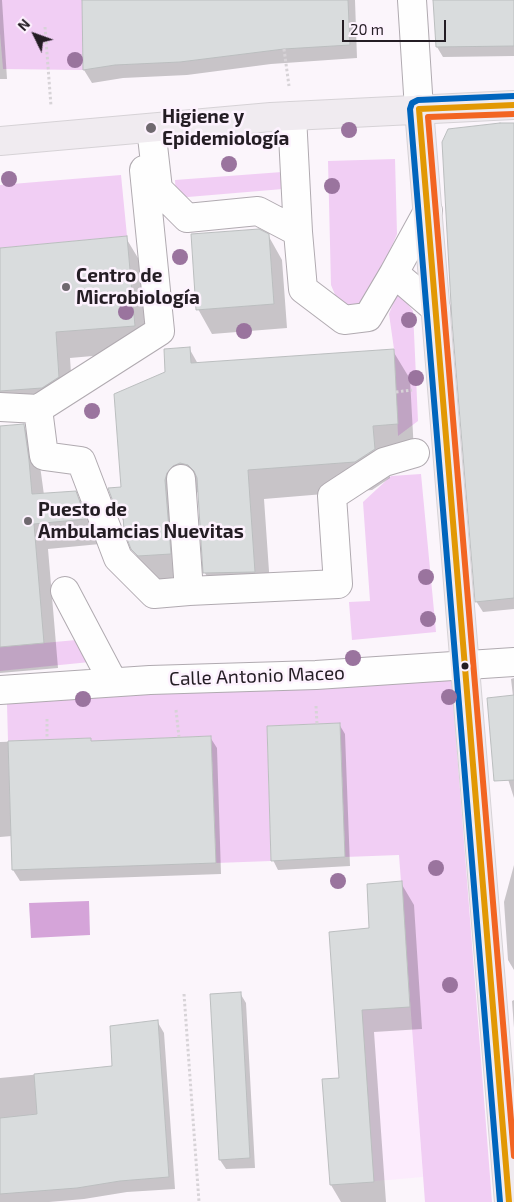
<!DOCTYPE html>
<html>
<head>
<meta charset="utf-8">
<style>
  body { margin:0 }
  #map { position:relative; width:514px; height:1202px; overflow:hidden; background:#fbf5fb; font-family:"Exo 2",sans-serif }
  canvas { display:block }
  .north { position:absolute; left:10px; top:10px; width:50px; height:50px; -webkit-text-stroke:4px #fdf2fe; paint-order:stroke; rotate:312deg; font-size:14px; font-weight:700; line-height:20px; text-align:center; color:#241d24 }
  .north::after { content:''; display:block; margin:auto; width:18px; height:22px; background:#241d24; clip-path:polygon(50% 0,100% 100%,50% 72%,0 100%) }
  .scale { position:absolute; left:342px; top:20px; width:104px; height:22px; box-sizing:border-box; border:2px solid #241d24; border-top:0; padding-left:6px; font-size:15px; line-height:18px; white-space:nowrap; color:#241d24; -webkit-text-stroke:4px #fdf2fe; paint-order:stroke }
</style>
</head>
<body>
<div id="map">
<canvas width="514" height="1202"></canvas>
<div class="north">N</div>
<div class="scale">20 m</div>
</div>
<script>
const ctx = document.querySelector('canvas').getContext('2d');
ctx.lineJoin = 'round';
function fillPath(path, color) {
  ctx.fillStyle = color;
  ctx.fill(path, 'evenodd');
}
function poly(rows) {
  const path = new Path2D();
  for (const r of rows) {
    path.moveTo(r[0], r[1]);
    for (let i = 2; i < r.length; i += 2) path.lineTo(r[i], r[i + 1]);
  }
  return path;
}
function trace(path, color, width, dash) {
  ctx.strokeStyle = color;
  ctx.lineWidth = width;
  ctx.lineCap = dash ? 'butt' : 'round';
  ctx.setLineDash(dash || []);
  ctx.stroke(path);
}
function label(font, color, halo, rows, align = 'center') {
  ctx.font = font + ' "Exo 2",sans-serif';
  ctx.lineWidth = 5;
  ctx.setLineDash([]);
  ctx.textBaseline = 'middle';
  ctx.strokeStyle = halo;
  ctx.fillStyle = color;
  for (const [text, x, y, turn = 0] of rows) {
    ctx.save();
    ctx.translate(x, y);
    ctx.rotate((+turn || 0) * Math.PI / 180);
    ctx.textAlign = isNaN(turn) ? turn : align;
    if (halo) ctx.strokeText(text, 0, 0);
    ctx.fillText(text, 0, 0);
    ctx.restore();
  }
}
const built = poly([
  [404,925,423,1177,330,1185,322,1080,339,1078,329,932]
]);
const green = poly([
  [0,0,82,0,83,70,3,69,0,33],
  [395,159,397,234,372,294,362,303,348,305,336,297,331,285,328,161],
  [282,172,283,189,176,198,175,180],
  [121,175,127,236,0,248,0,185],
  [398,291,413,311,418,421,398,436,394,349,389,314],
  [421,474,436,632,352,640,349,602,370,601,363,502,391,476],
  [87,639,90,662,0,671,0,647],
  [451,674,492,1202,425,1202,399,855,345,857,340,723,267,726,271,861,216,863,211,736,136,739,140,865,95,867,91,738,8,741,7,704]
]);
const water = poly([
  [89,901,90,935,31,938,29,903]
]);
const shadow = poly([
  [0,0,2,0,7,79,0,79],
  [83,0,355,0,357,58,271,64,187,75,123,78,92,83,84,70],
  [434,0,514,0,514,56,443,57,437,47],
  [514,124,514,609,483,612,476,601],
  [268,235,282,260,287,328,212,334,198,309],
  [126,238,141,263,149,351,70,358,73,403,0,401,0,249],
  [189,348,198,364,393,351,410,379,414,452,389,454,390,478,372,490,264,499,271,600,221,602,205,573,199,492,189,494,186,582,156,584,149,578,133,549,125,524,120,515,122,488,166,373],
  [23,425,38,451,44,495,75,492,90,518,100,544,48,549,58,668,0,673,0,427],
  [514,678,514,798,507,776,513,696,511,679],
  [339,724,345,734,350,866,278,870,273,860],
  [210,737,217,748,221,874,20,881,13,870,12,836,0,837,0,742,90,739,92,742],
  [514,865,514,970,508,960,504,902],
  [401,883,414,905,422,1029,374,1032,386,1202,341,1202,331,1185,340,1079],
  [240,993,246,1003,255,1168,226,1169,220,1160],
  [514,1000,514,1028,512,1001],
  [157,1021,164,1033,175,1189,127,1192,84,1199,49,1202,0,1202,0,1078,114,1067]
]);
const building = poly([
  [82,0,348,0,350,45,284,49,180,62,115,65,83,70,82,0],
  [433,0,514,0,514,46,436,47,433,0],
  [500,123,514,123,514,598,475,602,452,322,442,142,448,129,500,123],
  [259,229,269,234,274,304,196,310,191,234,259,229],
  [127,236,135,326,56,332,59,377,42,388,0,391,0,248,127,236],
  [190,347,191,363,394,349,398,424,373,426,375,449,355,462,248,470,255,572,203,573,197,478,194,471,188,465,180,463,173,466,167,473,165,480,171,554,138,556,131,549,124,531,123,515,118,515,108,488,121,487,114,394,165,372,164,349,190,347],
  [24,424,29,460,32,494,76,491,86,519,34,524,44,643,0,647,0,426,24,424],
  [514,695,514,780,494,781,487,698,514,695],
  [340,723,345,857,271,861,267,726,340,723],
  [211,736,216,863,12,870,8,741,91,738,91,741,211,736],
  [402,881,410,1007,362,1010,374,1182,330,1185,322,1079,339,1078,329,932,369,928,367,884,402,881],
  [241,992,250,1158,219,1160,210,994,241,992],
  [158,1020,169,1177,120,1181,77,1188,0,1194,0,1118,37,1114,34,1074,112,1066,110,1026,158,1020]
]);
const path = poly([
  [45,27,51,106],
  [284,49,289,86],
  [396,392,412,390],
  [316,706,317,724],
  [176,710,179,737],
  [47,719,47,739],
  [184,994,199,1202]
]);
const minor = poly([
  [412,0,419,109],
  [292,116,298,232],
  [151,128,158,189,187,218,258,211,298,232,303,289,344,320,368,317,394,273],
  [428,211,394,273,436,309],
  [0,407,38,409,160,331,144,170],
  [38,409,44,456,81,461,118,558,154,594,189,591],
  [181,479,189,591,338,584,332,496,384,462,415,453],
  [65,591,113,682],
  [0,690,150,680,316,675,514,662]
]);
const major = poly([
  [419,109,509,1202],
  [0,141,271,117,514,105]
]);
const bus1 = poly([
  [509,1202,419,109,514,105]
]);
const bus2 = poly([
  [514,114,428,117,514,1156]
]);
const bus3 = poly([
  [500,1202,410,109,412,103,418,100,514,96]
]);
const trees = [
  [75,60],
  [349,130],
  [229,164],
  [9,179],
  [332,186],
  [180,257],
  [126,312],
  [409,320],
  [244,331],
  [416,378],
  [92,411],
  [426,577],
  [428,619],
  [353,658],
  [449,697],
  [83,699],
  [436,868],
  [338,881],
  [450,985]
];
const markers = [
  [151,128,6,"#6f696f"],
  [66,287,5,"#6f696f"],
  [28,521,5,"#6f696f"],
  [465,666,4.5,"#241d24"]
];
const poiNames = [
  ["Higiene y",162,117],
  ["Epidemiología",162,139],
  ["Centro de",76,276],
  ["Microbiología",76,298],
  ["Puesto de",38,510],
  ["Ambulamcias Nuevitas",38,532]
];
const streetNames = [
  ["Calle Antonio Maceo",257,676,-2]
];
fillPath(built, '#fcecfd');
fillPath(green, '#f1cef4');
fillPath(water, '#d5a4d9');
fillPath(shadow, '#0003');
fillPath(building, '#d9dcdd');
trace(building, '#bbbebf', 1);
trace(minor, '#b0aab0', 30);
trace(major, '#d6d2d6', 30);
trace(path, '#d7d3d7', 3, [2.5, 2.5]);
trace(minor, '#fefefe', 28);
trace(major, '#f0ebf0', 28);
trace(bus1, '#e29804', 6);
trace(bus2, '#f26522', 6);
trace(bus3, '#0065bd', 6);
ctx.fillStyle = '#9a749e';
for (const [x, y] of trees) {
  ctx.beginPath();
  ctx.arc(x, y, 8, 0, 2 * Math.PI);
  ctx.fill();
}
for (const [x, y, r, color] of markers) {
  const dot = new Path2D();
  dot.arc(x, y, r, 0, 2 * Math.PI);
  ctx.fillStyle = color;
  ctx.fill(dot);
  trace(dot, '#fdf2fe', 2);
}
label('bold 19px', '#241d24', '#fdf2fe', poiNames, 'left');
label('19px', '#241d24', '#fdf2fe', streetNames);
</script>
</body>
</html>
